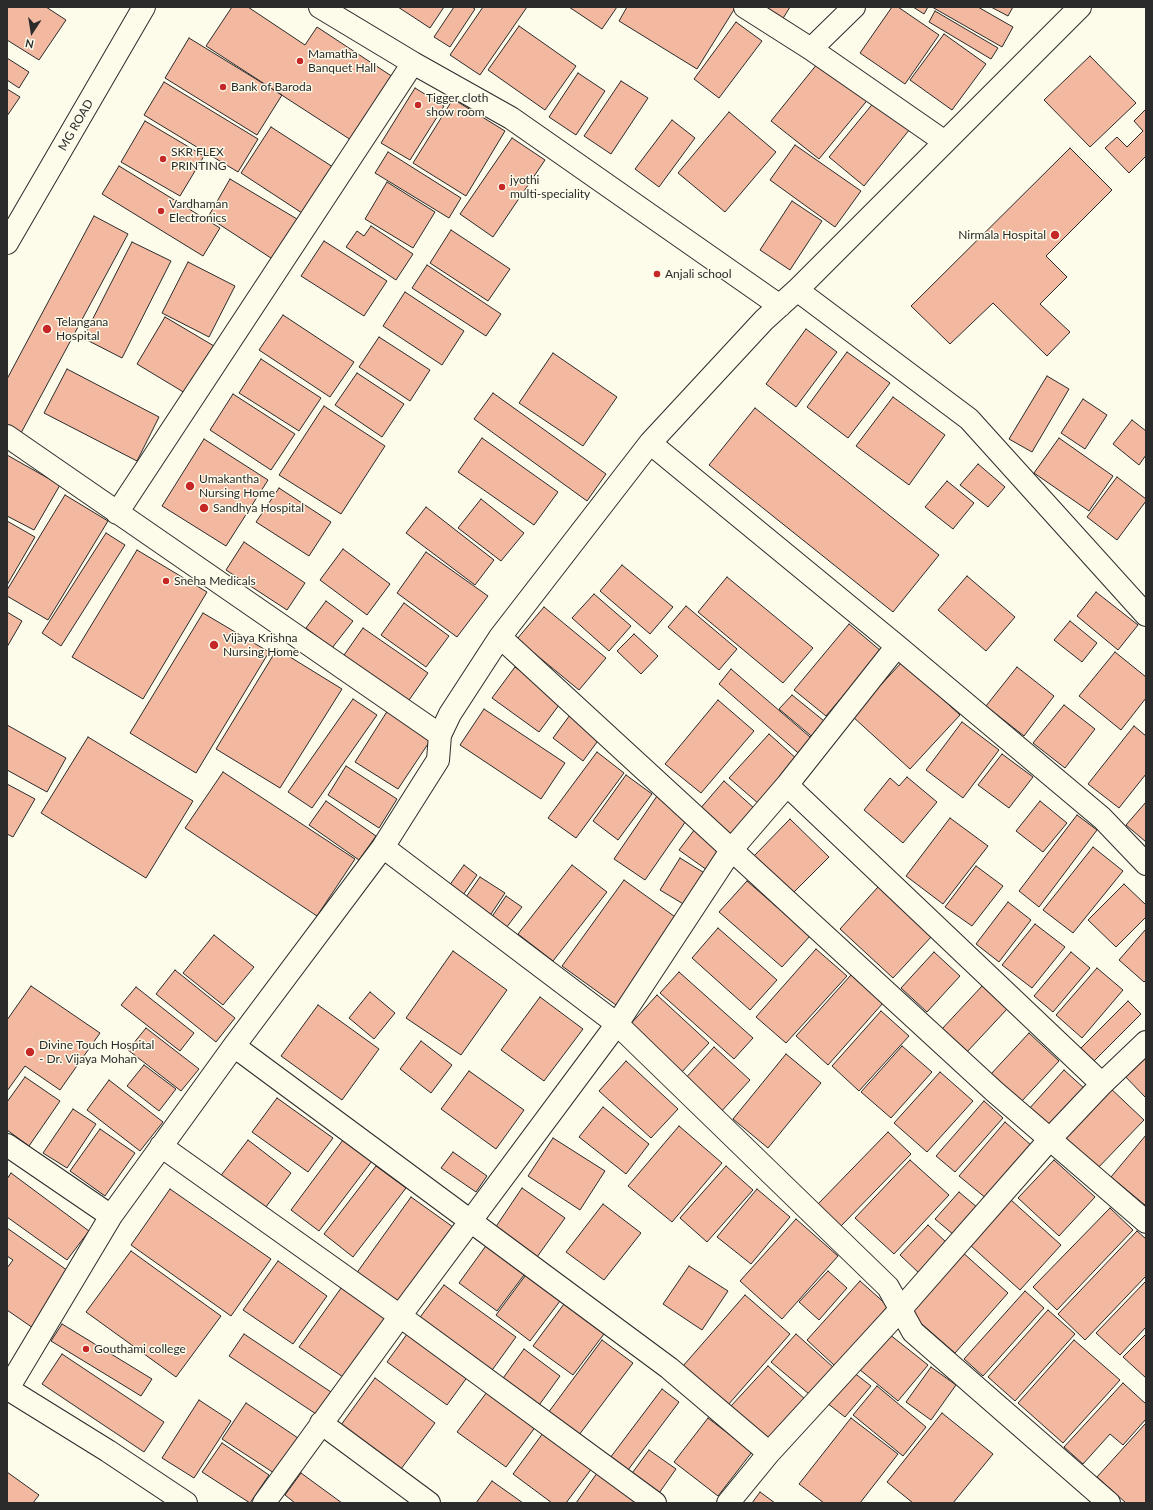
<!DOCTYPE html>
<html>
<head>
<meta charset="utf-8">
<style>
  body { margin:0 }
  #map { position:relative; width:1153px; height:1510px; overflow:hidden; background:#fdfbea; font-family:Lato,sans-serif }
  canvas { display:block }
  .frame { position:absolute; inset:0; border:8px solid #2b2b2b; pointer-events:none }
  .north { position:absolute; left:12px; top:12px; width:40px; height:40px; -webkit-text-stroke:3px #fdfbea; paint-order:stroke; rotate:192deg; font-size:11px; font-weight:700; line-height:16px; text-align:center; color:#2b2b2b }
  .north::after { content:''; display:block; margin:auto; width:14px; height:18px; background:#2b2b2b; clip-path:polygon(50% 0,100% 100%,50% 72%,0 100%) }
</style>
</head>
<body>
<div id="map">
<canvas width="1153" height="1510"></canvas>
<div class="frame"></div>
<div class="north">N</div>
</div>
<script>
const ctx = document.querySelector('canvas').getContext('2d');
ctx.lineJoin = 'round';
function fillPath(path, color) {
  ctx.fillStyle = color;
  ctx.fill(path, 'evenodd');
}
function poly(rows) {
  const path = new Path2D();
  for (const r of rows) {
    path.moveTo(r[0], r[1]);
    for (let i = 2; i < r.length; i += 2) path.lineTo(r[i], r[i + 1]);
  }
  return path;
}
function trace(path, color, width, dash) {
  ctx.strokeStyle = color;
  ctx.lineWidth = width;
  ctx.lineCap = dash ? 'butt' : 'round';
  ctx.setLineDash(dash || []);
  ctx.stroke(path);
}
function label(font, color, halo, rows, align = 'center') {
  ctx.font = font + ' Lato,sans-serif';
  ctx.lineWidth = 3;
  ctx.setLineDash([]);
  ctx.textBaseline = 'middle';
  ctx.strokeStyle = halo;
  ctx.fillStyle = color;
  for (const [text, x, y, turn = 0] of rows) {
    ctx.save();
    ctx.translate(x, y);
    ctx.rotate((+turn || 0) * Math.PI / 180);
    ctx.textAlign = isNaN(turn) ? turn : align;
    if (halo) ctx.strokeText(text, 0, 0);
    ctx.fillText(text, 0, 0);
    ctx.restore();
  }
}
const building = poly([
  [7,7,46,7,66,20,39,60,7,40,7,7],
  [232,7,248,7,305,45,317,27,393,77,351,140,206,46,232,7],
  [398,7,444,7,430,28,398,7],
  [454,7,472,7,475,9,450,47,434,37,454,7],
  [483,7,527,7,480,75,450,55,483,7],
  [569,7,617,7,602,29,569,7],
  [627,7,734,7,735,8,697,69,619,21,627,7],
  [761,7,790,7,782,20,761,7],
  [892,7,898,7,939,35,905,84,860,53,892,7],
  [913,7,928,7,924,14,913,7],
  [932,7,978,7,1013,27,1002,47,932,7],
  [991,7,1013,7,1008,16,991,7],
  [935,11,998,48,991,59,929,22,935,11],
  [736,22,762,41,719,98,694,79,736,22],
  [519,26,576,66,545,110,488,70,519,26],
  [944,34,986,64,952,110,910,80,944,34],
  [189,38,282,95,257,135,165,78,189,38],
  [1090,56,1136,103,1090,147,1044,100,1090,56],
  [7,58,29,72,19,88,7,80,7,58],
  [822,58,870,97,819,159,771,121,822,58],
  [578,73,605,91,576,135,549,117,578,73],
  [621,81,648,98,611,154,584,136,621,81],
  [164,82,258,139,238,172,144,115,164,82],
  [415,88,444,106,410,160,381,143,415,88],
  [7,89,20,97,7,116,7,89],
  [453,99,505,131,466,196,413,163,453,99],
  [875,101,910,129,864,186,829,157,875,101],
  [1146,109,1146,156,1129,173,1105,148,1117,137,1127,147,1143,131,1134,121,1146,109],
  [729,112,776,152,725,212,678,173,729,112],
  [672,120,695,138,659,187,635,169,672,120],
  [145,121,204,156,180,196,121,162,145,121],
  [271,127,336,169,305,215,241,173,271,127],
  [512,138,545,160,493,237,460,214,512,138],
  [795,145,861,191,835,227,770,180,795,145],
  [1070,148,1112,190,1046,256,1067,277,1040,304,1070,332,1047,356,993,303,950,344,911,306,1070,148],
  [388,152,461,198,449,218,375,173,388,152],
  [119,166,220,228,203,256,102,194,119,166],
  [230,179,302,222,274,260,208,217,230,179],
  [387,182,435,212,413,248,365,219,387,182],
  [792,201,822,221,790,270,760,250,792,201],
  [94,216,128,234,21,433,7,426,7,379,94,216],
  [371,226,413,254,396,280,346,247,357,231,364,236,371,226],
  [451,230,510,269,488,301,430,263,451,230],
  [324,241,387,281,364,316,301,276,324,241],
  [132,242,171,261,122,358,83,338,132,242],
  [188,262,235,286,209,337,162,313,188,262],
  [427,265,501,314,486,336,412,288,427,265],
  [405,292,464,331,442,365,383,326,405,292],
  [283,315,354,362,330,397,259,350,283,315],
  [165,317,214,346,185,393,137,364,165,317],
  [806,329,837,352,796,407,766,384,806,329],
  [379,337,430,370,410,401,359,367,379,337],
  [847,352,890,383,848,438,807,407,847,352],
  [553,353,617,397,583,446,519,403,553,353],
  [261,359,321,398,299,431,239,393,261,359],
  [67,369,159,417,137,461,44,413,67,369],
  [357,373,404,404,382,437,335,405,357,373],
  [1047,376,1069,389,1032,452,1009,439,1047,376],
  [493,393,606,474,587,501,474,419,493,393],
  [233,394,295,434,271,470,210,430,233,394],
  [893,397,945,435,909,485,856,446,893,397],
  [1083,399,1107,415,1085,449,1061,433,1083,399],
  [324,406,385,446,341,514,279,475,324,406],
  [755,408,939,555,893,612,709,465,755,408],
  [1132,420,1146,431,1146,455,1139,465,1113,444,1132,420],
  [482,438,558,492,534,525,458,472,482,438],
  [1059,438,1113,476,1089,511,1034,473,1059,438],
  [204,439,268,480,226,546,162,506,204,439],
  [7,455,60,485,34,530,7,516,7,455],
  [978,464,1005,487,988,507,960,485,978,464],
  [1117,477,1146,499,1146,501,1117,540,1087,517,1117,477],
  [947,481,974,503,953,529,925,507,947,481],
  [279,488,331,522,309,556,256,522,279,488],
  [65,495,108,521,48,620,7,596,7,590,65,495],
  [481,499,524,533,501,561,458,528,481,499],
  [426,507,494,560,475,585,406,533,426,507],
  [7,521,35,537,7,585,7,521],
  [106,533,125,545,61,646,42,633,106,533],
  [244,542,305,583,287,610,226,570,244,542],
  [343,549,390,584,367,615,320,580,343,549],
  [137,550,207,592,143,699,72,657,137,550],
  [426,552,488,596,457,637,397,593,426,552],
  [622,565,673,607,650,634,600,591,622,565],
  [967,576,1015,617,986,651,938,610,967,576],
  [727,577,813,648,783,683,698,612,727,577],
  [1096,592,1138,625,1118,650,1077,616,1096,592],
  [594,594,631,626,609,651,572,618,594,594],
  [326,601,353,621,332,648,306,628,326,601],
  [404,603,449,636,426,667,381,635,404,603],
  [686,606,737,649,719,670,668,627,686,606],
  [544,607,606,658,579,690,517,639,544,607],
  [7,612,22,621,7,647,7,612],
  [203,613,269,652,196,773,130,733,203,613],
  [1070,621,1097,643,1082,662,1054,640,1070,621],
  [849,624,881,651,826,716,794,690,849,624],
  [363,628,428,673,407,703,342,658,363,628],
  [634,634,658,656,641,674,617,651,634,634],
  [277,649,342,689,280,788,216,749,277,649],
  [1115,652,1146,677,1146,698,1121,730,1079,696,1115,652],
  [902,662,960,715,910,769,852,716,902,662],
  [515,667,562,701,539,732,492,698,515,667],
  [1017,667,1054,696,1024,736,986,706,1017,667],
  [731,669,817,743,804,758,719,684,731,669],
  [792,695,829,725,816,740,779,709,792,695],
  [353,699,377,715,312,808,288,792,353,699],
  [718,700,754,731,701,793,665,764,718,700],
  [1064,705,1095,729,1065,768,1033,743,1064,705],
  [484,709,565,763,541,799,460,745,484,709],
  [388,710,432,738,398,789,355,762,388,710],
  [570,715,600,738,583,761,553,738,570,715],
  [962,722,999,750,963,798,926,770,962,722],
  [7,725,66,758,47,792,7,770,7,725],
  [1134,726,1146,736,1146,774,1119,808,1088,784,1134,726],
  [769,734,798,760,759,804,729,778,769,734],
  [88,737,193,801,146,878,41,813,88,737],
  [597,752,624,773,576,838,548,818,597,752],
  [1002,754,1033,777,1009,808,978,785,1002,754],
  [346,766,397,799,379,828,328,795,346,766],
  [223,772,355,859,317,916,185,828,223,772],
  [626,775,652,794,618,840,593,821,626,775],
  [907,777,937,802,903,843,864,810,890,778,899,786,907,777],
  [724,781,755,809,730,837,699,810,724,781],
  [7,784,35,799,13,837,7,834,7,784],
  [657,796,688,818,645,880,614,859,657,796],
  [326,801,376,836,359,860,309,825,326,801],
  [1040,801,1067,823,1043,852,1016,831,1040,801],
  [1146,802,1146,842,1126,825,1146,802],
  [1077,815,1097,830,1039,907,1019,891,1077,815],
  [950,818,988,846,943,904,906,876,950,818],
  [790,819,829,857,793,893,754,856,790,819],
  [695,829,723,849,707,870,679,850,695,829],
  [1093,847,1123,871,1073,933,1043,910,1093,847],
  [680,858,706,874,685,905,660,890,680,858],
  [464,865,477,875,463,895,449,886,464,865],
  [572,865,607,892,553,961,518,934,572,865],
  [976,866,1003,886,972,926,945,907,976,866],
  [480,877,505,893,489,917,464,900,480,877],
  [624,880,678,919,616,1005,562,966,624,880],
  [747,881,810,936,782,967,719,912,747,881],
  [1124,884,1146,905,1146,917,1116,947,1088,920,1124,884],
  [878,887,932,936,893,978,840,929,878,887],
  [506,896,522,907,506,928,491,918,506,896],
  [1008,902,1031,920,999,962,976,944,1008,902],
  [1035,924,1065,947,1032,988,1002,965,1035,924],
  [718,928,777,980,750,1010,692,958,718,928],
  [1146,929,1146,980,1144,982,1119,960,1146,929],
  [214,935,254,967,223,1005,183,973,214,935],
  [816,949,847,976,786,1043,756,1017,816,949],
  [453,951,507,990,461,1055,406,1018,453,951],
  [934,952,960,976,927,1012,901,988,934,952],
  [1071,952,1090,968,1053,1012,1034,996,1071,952],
  [1097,968,1123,990,1082,1038,1056,1015,1097,968],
  [175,970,235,1018,216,1042,156,994,175,970],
  [679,972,753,1038,734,1059,660,993,679,972],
  [851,975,883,1003,828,1065,796,1036,851,975],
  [983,985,1008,1008,966,1053,941,1030,983,985],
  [31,986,100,1033,60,1090,25,1066,7,1091,7,1020,31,986],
  [136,987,194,1033,180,1051,121,1005,136,987],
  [370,992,395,1013,374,1039,349,1018,370,992],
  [657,995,709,1043,679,1075,627,1028,657,995],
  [540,997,583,1029,544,1081,501,1050,540,997],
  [1128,1001,1141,1014,1093,1062,1080,1049,1128,1001],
  [318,1005,379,1049,342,1100,281,1056,318,1005],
  [881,1011,909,1036,859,1091,832,1066,881,1011],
  [146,1028,199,1069,181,1091,128,1050,146,1028],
  [1029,1033,1059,1061,1021,1102,991,1074,1029,1033],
  [421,1041,452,1065,431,1093,400,1069,421,1041],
  [902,1046,932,1072,891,1118,861,1092,902,1046],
  [714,1047,750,1080,719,1114,683,1081,714,1047],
  [1146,1048,1146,1098,1121,1072,1146,1048],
  [786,1054,821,1083,768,1148,733,1119,786,1054],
  [626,1061,678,1109,651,1138,599,1091,626,1061],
  [144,1065,176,1089,159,1111,127,1086,144,1065],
  [1064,1070,1085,1089,1048,1128,1028,1110,1064,1070],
  [469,1071,524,1110,496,1149,441,1109,469,1071],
  [940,1072,973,1101,927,1152,894,1123,940,1072],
  [25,1077,60,1101,29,1146,7,1130,7,1102,25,1077],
  [109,1080,163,1122,140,1151,87,1110,109,1080],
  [1108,1086,1144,1120,1096,1170,1060,1135,1108,1086],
  [277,1098,333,1138,308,1172,252,1132,277,1098],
  [984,1101,1003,1118,955,1172,936,1156,984,1101],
  [603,1107,649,1144,626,1174,579,1137,603,1107],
  [73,1109,96,1124,67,1168,43,1153,73,1109],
  [1005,1122,1032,1146,987,1199,959,1176,1005,1122],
  [679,1126,722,1163,672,1222,628,1186,679,1126],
  [100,1129,135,1153,105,1196,70,1171,100,1129],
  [888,1132,911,1154,841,1226,818,1204,888,1132],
  [1146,1135,1146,1204,1145,1205,1111,1177,1146,1135],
  [553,1138,605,1171,580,1210,528,1176,553,1138],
  [248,1140,291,1173,263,1211,219,1178,248,1140],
  [343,1140,372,1161,319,1231,291,1210,343,1140],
  [453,1152,487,1176,476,1192,441,1168,453,1152],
  [910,1160,949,1195,894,1254,855,1218,910,1160],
  [1054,1160,1095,1197,1059,1236,1018,1198,1054,1160],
  [376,1166,406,1188,353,1257,324,1234,376,1166],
  [726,1166,753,1190,707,1242,680,1218,726,1166],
  [11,1173,89,1231,67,1260,7,1217,7,1179,11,1173],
  [522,1188,565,1218,537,1257,495,1228,522,1188],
  [170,1189,271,1259,231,1316,131,1245,170,1189],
  [757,1189,790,1217,751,1264,717,1237,757,1189],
  [959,1192,978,1208,954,1235,935,1219,959,1192],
  [411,1197,453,1227,398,1304,356,1274,411,1197],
  [1011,1200,1061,1245,1020,1290,970,1245,1011,1200],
  [603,1204,641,1233,604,1280,566,1252,603,1204],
  [1110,1208,1133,1230,1057,1310,1033,1287,1110,1208],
  [796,1219,838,1256,782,1319,740,1281,796,1219],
  [928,1225,948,1244,920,1274,900,1255,928,1225],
  [7,1228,71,1273,33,1328,7,1310,7,1268,13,1260,7,1256,7,1228],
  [1137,1231,1146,1239,1146,1276,1085,1340,1058,1314,1137,1231],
  [488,1243,527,1271,497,1311,459,1283,488,1243],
  [131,1251,221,1316,176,1377,86,1312,131,1251],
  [961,1251,1008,1293,955,1353,907,1311,961,1251],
  [278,1261,327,1296,293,1344,243,1310,278,1261],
  [689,1266,728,1291,702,1330,663,1304,689,1266],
  [828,1271,847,1288,819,1320,799,1302,828,1271],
  [528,1272,563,1297,530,1341,496,1315,528,1272],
  [860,1281,888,1306,835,1366,807,1340,860,1281],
  [1146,1281,1146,1327,1120,1355,1096,1333,1146,1281],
  [344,1284,388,1314,343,1377,299,1347,344,1284],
  [444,1285,516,1337,490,1373,418,1320,444,1285],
  [1025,1291,1044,1308,983,1376,964,1359,1025,1291],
  [745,1295,790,1334,728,1405,683,1366,745,1295],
  [564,1304,604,1334,573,1375,533,1346,564,1304],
  [1048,1310,1075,1334,1015,1401,988,1377,1048,1310],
  [62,1324,152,1379,141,1396,51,1341,62,1324],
  [410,1330,471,1372,447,1405,387,1362,410,1330],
  [244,1334,331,1392,316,1414,229,1356,244,1334],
  [796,1334,833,1367,809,1394,771,1362,796,1334],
  [889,1334,928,1365,898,1401,859,1369,889,1334],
  [1146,1334,1146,1378,1123,1357,1146,1334],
  [602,1340,633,1363,576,1439,545,1417,602,1340],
  [1074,1340,1120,1380,1063,1443,1018,1403,1074,1340],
  [524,1349,560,1376,537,1408,501,1381,524,1349],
  [62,1354,164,1422,144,1452,42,1384,62,1354],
  [768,1366,806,1400,769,1440,731,1406,768,1366],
  [931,1367,956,1385,931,1420,906,1402,931,1367],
  [853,1372,871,1386,845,1417,827,1403,853,1372],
  [375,1378,435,1423,401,1469,341,1425,375,1378],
  [1123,1383,1146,1404,1146,1419,1123,1445,1110,1434,1083,1464,1064,1447,1123,1383],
  [877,1386,926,1427,903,1456,853,1415,877,1386],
  [662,1389,679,1402,628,1470,610,1458,662,1389],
  [487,1392,536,1426,506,1467,457,1432,487,1392],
  [199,1400,231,1421,194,1478,162,1458,199,1400],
  [246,1403,298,1438,274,1473,222,1439,246,1403],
  [942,1413,993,1454,953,1503,913,1503,887,1482,942,1413],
  [708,1418,752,1452,718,1496,674,1462,708,1418],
  [851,1418,898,1454,860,1503,824,1503,799,1484,851,1418],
  [1146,1423,1146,1503,1126,1503,1097,1477,1146,1423],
  [546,1429,595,1464,566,1503,552,1503,513,1474,546,1429],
  [222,1443,269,1475,250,1503,202,1472,222,1443],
  [649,1450,676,1469,657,1496,630,1476,649,1450],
  [600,1469,648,1503,576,1503,600,1469],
  [7,1472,39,1495,33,1503,7,1503,7,1472],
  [301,1473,342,1503,295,1503,285,1495,301,1473],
  [492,1481,523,1503,476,1503,492,1481],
  [760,1492,775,1503,752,1503,760,1492]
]);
const street = poly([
  [320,7,413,63,511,118,780,306],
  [745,7,811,49],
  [854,7,811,49,945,142],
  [797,290,969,419,1146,615],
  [7,436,440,735],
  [650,443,897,646,1102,818,1146,864],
  [117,513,413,63],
  [500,637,995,1092,1146,1222],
  [787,785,1102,1084],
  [383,847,617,1024,888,1287,913,1332,1109,1503],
  [234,1046,669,1368,769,1453],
  [7,1145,111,1216],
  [161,1146,400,1316,655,1503],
  [8,1389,108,1451,186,1503],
  [7,1390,111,1216,234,1046,383,847,438,760,440,735,450,714,500,637,650,443,764,320,797,290,1080,7],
  [321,1423,429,1503],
  [264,1503,400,1316,617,1024,732,849,787,785,897,646],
  [728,1503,769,1453,900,1310,1050,1139,1102,1084,1146,1042]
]);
const secondary = poly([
  [7,243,144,7]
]);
const markers = [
  [300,61,4,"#c62828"],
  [223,87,4,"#c62828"],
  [418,105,4,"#c62828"],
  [163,159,4,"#c62828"],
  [502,187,4,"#c62828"],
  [161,211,4,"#c62828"],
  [1055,235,5,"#c62828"],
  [657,274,4,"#c62828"],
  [47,329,5,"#c62828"],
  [190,486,5,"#c62828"],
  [204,508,5,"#c62828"],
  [166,581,4,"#c62828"],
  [214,645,5,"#c62828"],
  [30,1052,5,"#c62828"],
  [86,1349,4,"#c62828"]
];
const poiNames = [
  ["Mamatha",308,54],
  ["Banquet Hall",308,68],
  ["Bank of Baroda",231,87],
  ["Tigger cloth",426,98],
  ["show room",426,112],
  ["SKR FLEX",171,152],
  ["PRINTING",171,166],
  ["jyothi",510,180],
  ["multi-speciality",510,194],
  ["Vardhaman",169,204],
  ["Electronics",169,218],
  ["Nirmala Hospital",1046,235,"right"],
  ["Anjali school",665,274],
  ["Telangana",56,322],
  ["Hospital",56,336],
  ["Umakantha",199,479],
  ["Nursing Home",199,493],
  ["Sandhya Hospital",213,508],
  ["Sneha Medicals",174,581],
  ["Vijaya Krishna",223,638],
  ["Nursing Home",223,652],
  ["Divine Touch Hospital",39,1045],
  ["- Dr. Vijaya Mohan",39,1059],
  ["Gouthami college",94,1349]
];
const streetNames = [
  ["MG ROAD",76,125,-60]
];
fillPath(building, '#f2b8a0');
trace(building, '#2b2b2b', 1);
trace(street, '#2b2b2b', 24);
trace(secondary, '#2b2b2b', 24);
trace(street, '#fdfbea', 22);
trace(secondary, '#fdfbea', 22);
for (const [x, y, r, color] of markers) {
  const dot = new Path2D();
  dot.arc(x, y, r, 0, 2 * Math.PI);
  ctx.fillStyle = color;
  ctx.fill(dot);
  trace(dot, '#fdfbea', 1.5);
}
label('12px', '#2b2b2b', '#fdfbea', poiNames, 'left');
label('12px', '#2b2b2b', '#fdfbea', streetNames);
</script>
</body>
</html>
